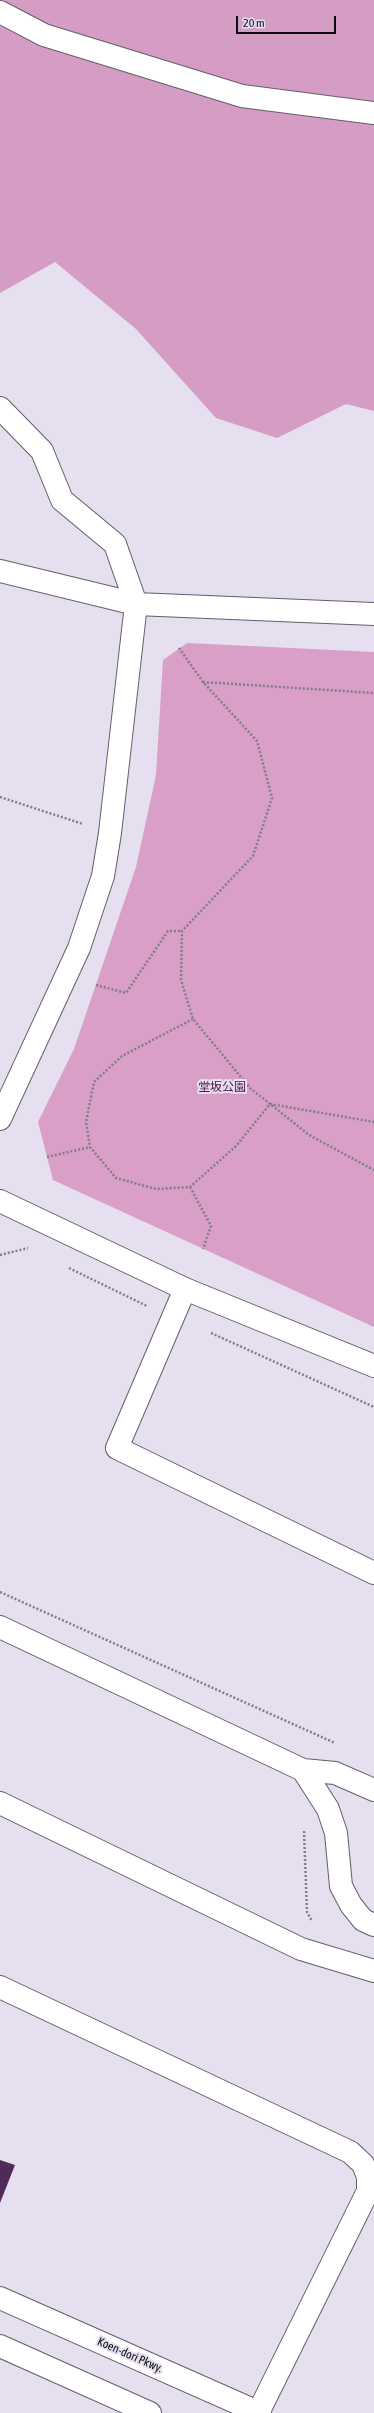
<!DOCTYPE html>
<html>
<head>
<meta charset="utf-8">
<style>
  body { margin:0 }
  #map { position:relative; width:374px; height:2413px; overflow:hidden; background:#e5dff0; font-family:"Asap Condensed",sans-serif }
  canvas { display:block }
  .scale { position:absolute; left:236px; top:16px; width:100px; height:18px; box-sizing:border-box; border:2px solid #0d0b11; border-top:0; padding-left:5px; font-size:12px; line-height:14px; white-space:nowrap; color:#0d0b11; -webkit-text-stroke:3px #e5dff0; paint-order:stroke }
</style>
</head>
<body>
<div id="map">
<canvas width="374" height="2413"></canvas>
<div class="scale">20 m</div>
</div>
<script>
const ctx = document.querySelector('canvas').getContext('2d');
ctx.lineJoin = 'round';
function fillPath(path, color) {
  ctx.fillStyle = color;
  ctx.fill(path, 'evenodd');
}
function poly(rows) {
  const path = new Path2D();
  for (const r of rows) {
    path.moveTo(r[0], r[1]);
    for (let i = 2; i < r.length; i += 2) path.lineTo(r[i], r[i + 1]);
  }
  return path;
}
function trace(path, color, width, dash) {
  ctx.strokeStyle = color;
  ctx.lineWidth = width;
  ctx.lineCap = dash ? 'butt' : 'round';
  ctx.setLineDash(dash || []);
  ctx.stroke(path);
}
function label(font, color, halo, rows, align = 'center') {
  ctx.font = font + ' "Asap Condensed","Noto Sans JP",sans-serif';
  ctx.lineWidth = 4;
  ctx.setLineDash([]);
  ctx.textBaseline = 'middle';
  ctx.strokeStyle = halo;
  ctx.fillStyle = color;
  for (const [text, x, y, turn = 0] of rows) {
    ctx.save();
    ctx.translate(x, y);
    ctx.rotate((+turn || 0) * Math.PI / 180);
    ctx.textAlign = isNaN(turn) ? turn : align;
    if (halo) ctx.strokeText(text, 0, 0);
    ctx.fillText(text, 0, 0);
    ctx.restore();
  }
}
const green = poly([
  [187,643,374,652,374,1327,53,1180,38,1122,74,1049,136,867,156,775,163,660]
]);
const forest = poly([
  [0,0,374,0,374,411,346,404,277,438,216,418,136,329,55,262,0,293]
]);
const building = poly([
  [0,2160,15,2165,0,2203]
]);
const path = poly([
  [179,648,203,682,257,741,272,798,253,856,182,931,181,980,193,1019,250,1088,309,1135,374,1170],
  [203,682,374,693],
  [0,797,83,824],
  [96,985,126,993,168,931,182,931],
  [193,1019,122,1056,94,1082,86,1122,90,1147,116,1178,156,1189,190,1187,236,1146,270,1104,374,1122],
  [47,1157,90,1147],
  [190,1187,211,1226,203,1249],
  [0,1255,28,1248],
  [69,1268,147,1306],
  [211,1333,374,1407],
  [0,1592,335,1743],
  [304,1831,307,1912,312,1921]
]);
const minor = poly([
  [0,12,44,35,242,96,374,113],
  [0,408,42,451,62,500,115,544,136,604,110,833,103,876,79,948,0,1119],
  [0,571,136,604,374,614],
  [0,1201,185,1289,374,1366],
  [185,1289,117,1448,374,1573],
  [0,1627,303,1770,335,1773,374,1790],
  [303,1770,328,1809,336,1833,341,1886,351,1905,363,1920,374,1925],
  [0,1803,301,1949,374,1971],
  [0,1987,350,2152,363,2164,368,2177,368,2191,258,2413],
  [0,2298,260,2413],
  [0,2346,150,2413]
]);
const parkNames = [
  ["堂坂公園",222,1087]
];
const streetNames = [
  ["Koen-dori Pkwy.",130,2355,24]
];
fillPath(green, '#d99fc6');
fillPath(forest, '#d69dc4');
fillPath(building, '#4f2c58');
trace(minor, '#635e6c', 24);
trace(path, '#817d88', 2.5, [2, 2]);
trace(minor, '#fff', 22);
label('12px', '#561347', '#e5dff0', parkNames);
label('12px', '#0d0b11', '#e5dff0', streetNames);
</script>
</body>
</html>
